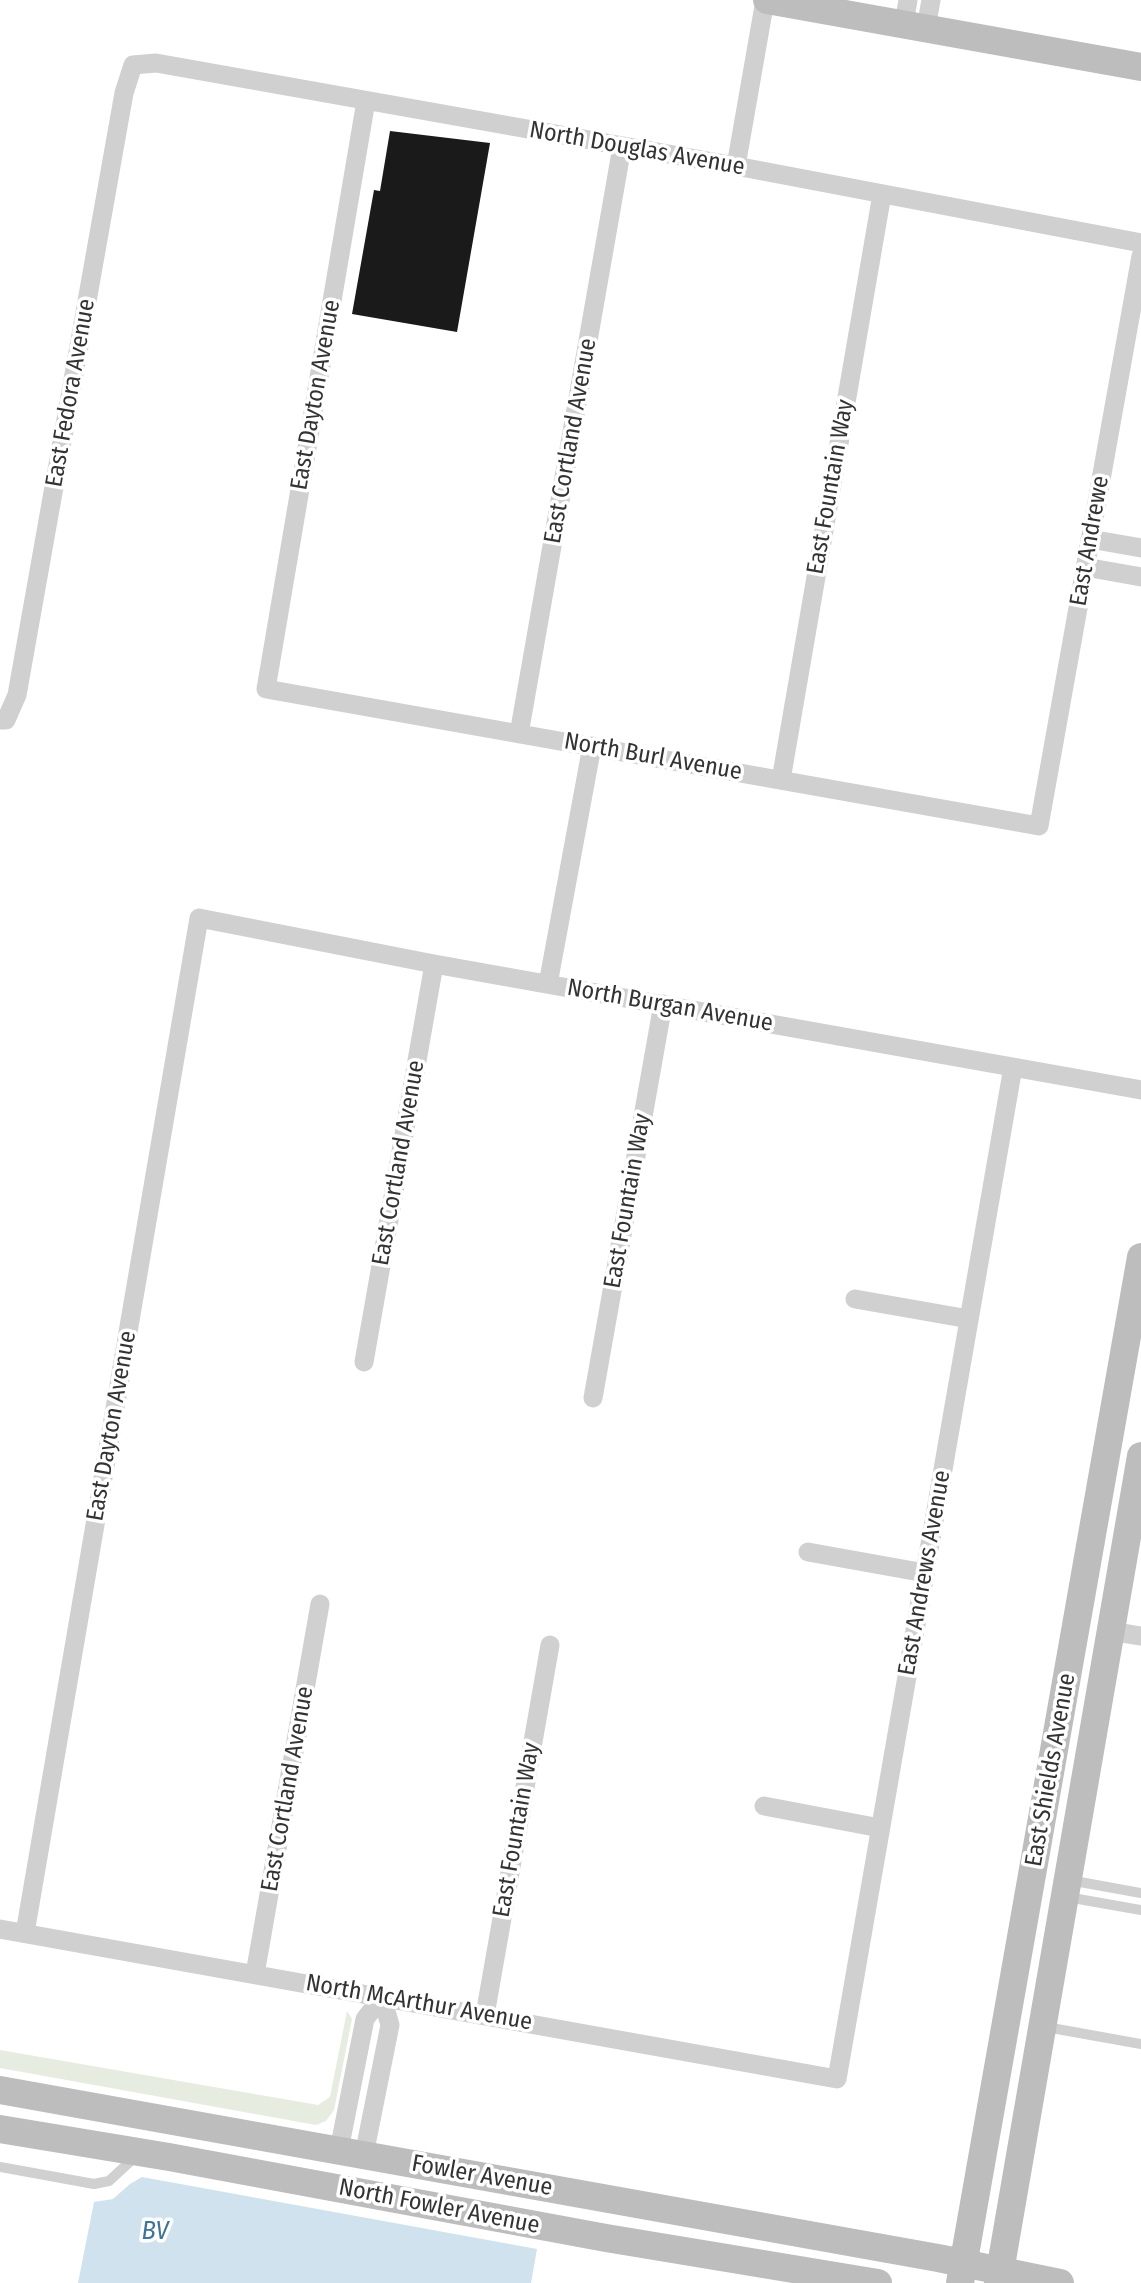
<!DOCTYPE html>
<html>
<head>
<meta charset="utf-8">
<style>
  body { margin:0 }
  canvas { display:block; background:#fff }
</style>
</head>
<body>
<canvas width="1141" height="2283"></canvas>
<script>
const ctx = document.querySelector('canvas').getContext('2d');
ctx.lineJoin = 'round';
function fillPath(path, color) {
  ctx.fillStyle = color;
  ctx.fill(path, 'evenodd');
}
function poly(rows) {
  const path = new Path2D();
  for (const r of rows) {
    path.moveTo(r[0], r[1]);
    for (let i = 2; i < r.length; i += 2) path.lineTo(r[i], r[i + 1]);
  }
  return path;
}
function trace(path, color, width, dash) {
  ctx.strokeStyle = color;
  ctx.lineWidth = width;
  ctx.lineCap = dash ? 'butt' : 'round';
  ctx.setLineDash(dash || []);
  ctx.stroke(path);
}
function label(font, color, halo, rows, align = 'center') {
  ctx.font = font + ' "Fira Sans Condensed",sans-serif';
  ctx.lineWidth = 7;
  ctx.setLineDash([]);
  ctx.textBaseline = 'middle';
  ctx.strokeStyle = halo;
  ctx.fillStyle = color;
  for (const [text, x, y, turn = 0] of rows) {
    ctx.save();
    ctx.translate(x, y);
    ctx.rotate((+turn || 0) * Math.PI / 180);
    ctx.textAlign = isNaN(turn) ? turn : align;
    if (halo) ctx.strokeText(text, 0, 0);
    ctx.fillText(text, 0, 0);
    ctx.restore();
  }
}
const green = poly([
  [347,2011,352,2019,334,2110,326,2121,316,2125,0,2068,0,2050,318,2105,330,2097]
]);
const water = poly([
  [142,2177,537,2249,531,2283,78,2283,94,2202,113,2199,130,2184]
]);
const building = poly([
  [390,131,490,143,457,332,352,314,374,190,380,191]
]);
const lane = poly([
  [1069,1880,1141,1893],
  [1067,1897,1141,1910],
  [1046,2027,1141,2044],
  [0,2167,94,2184,109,2181,135,2157]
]);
const street = poly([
  [904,24,908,0],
  [926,28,931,0],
  [366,101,266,689,1039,826,1141,256],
  [736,166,765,0],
  [1090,539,1141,548],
  [1085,567,1141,577],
  [0,720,6,720,17,695,124,93,133,65,156,63,736,166,1141,243],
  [519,734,622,147],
  [781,780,882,194],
  [548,984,592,746],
  [855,1299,969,1319],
  [364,1362,434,964],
  [593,1398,663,1004],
  [808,1552,925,1573],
  [1110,1631,1141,1636],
  [764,1806,880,1828],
  [0,1929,837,2079,1013,1067],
  [25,1933,199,918,434,964,1141,1090],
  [255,1974,320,1604],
  [485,2015,550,1645],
  [339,2150,365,2019,382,1997],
  [364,2155,390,2025,382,1997]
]);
const secondary = poly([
  [767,0,1141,67],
  [0,2090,938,2258,1060,2283],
  [0,2129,169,2157,606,2238,878,2283],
  [960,2283,1141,1257],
  [998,2283,1141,1456]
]);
const streetNames = [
  ["North Douglas Avenue",637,149,10],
  ["East Fedora Avenue",71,393,-80],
  ["East Dayton Avenue",316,395,-80],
  ["East Cortland Avenue",571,441,-80],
  ["East Fountain Way",831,487,-80],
  ["East Andrewe",1090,541,-80],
  ["North Burl Avenue",653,757,10],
  ["North Burgan Avenue",670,1006,10],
  ["East Cortland Avenue",399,1163,-80],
  ["East Fountain Way",628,1201,-80],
  ["East Dayton Avenue",112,1426,-80],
  ["East Andrews Avenue",925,1573,-80],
  ["East Shields Avenue",1051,1770,-80],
  ["East Cortland Avenue",288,1789,-80],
  ["East Fountain Way",517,1830,-80],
  ["North McArthur Avenue",419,2003,10],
  ["Fowler Avenue",482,2176,10],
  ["North Fowler Avenue",439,2207,11]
];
const waterNames = [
  ["BV",155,2232]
];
fillPath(green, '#e6ecdf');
fillPath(water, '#cfe2ee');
fillPath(building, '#1a1a1a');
trace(lane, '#d0d0d0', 10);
trace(street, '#d0d0d0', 19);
trace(secondary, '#bdbdbd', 28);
label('24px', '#333', '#fff', streetNames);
label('italic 26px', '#3f7597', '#fff', waterNames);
</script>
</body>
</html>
